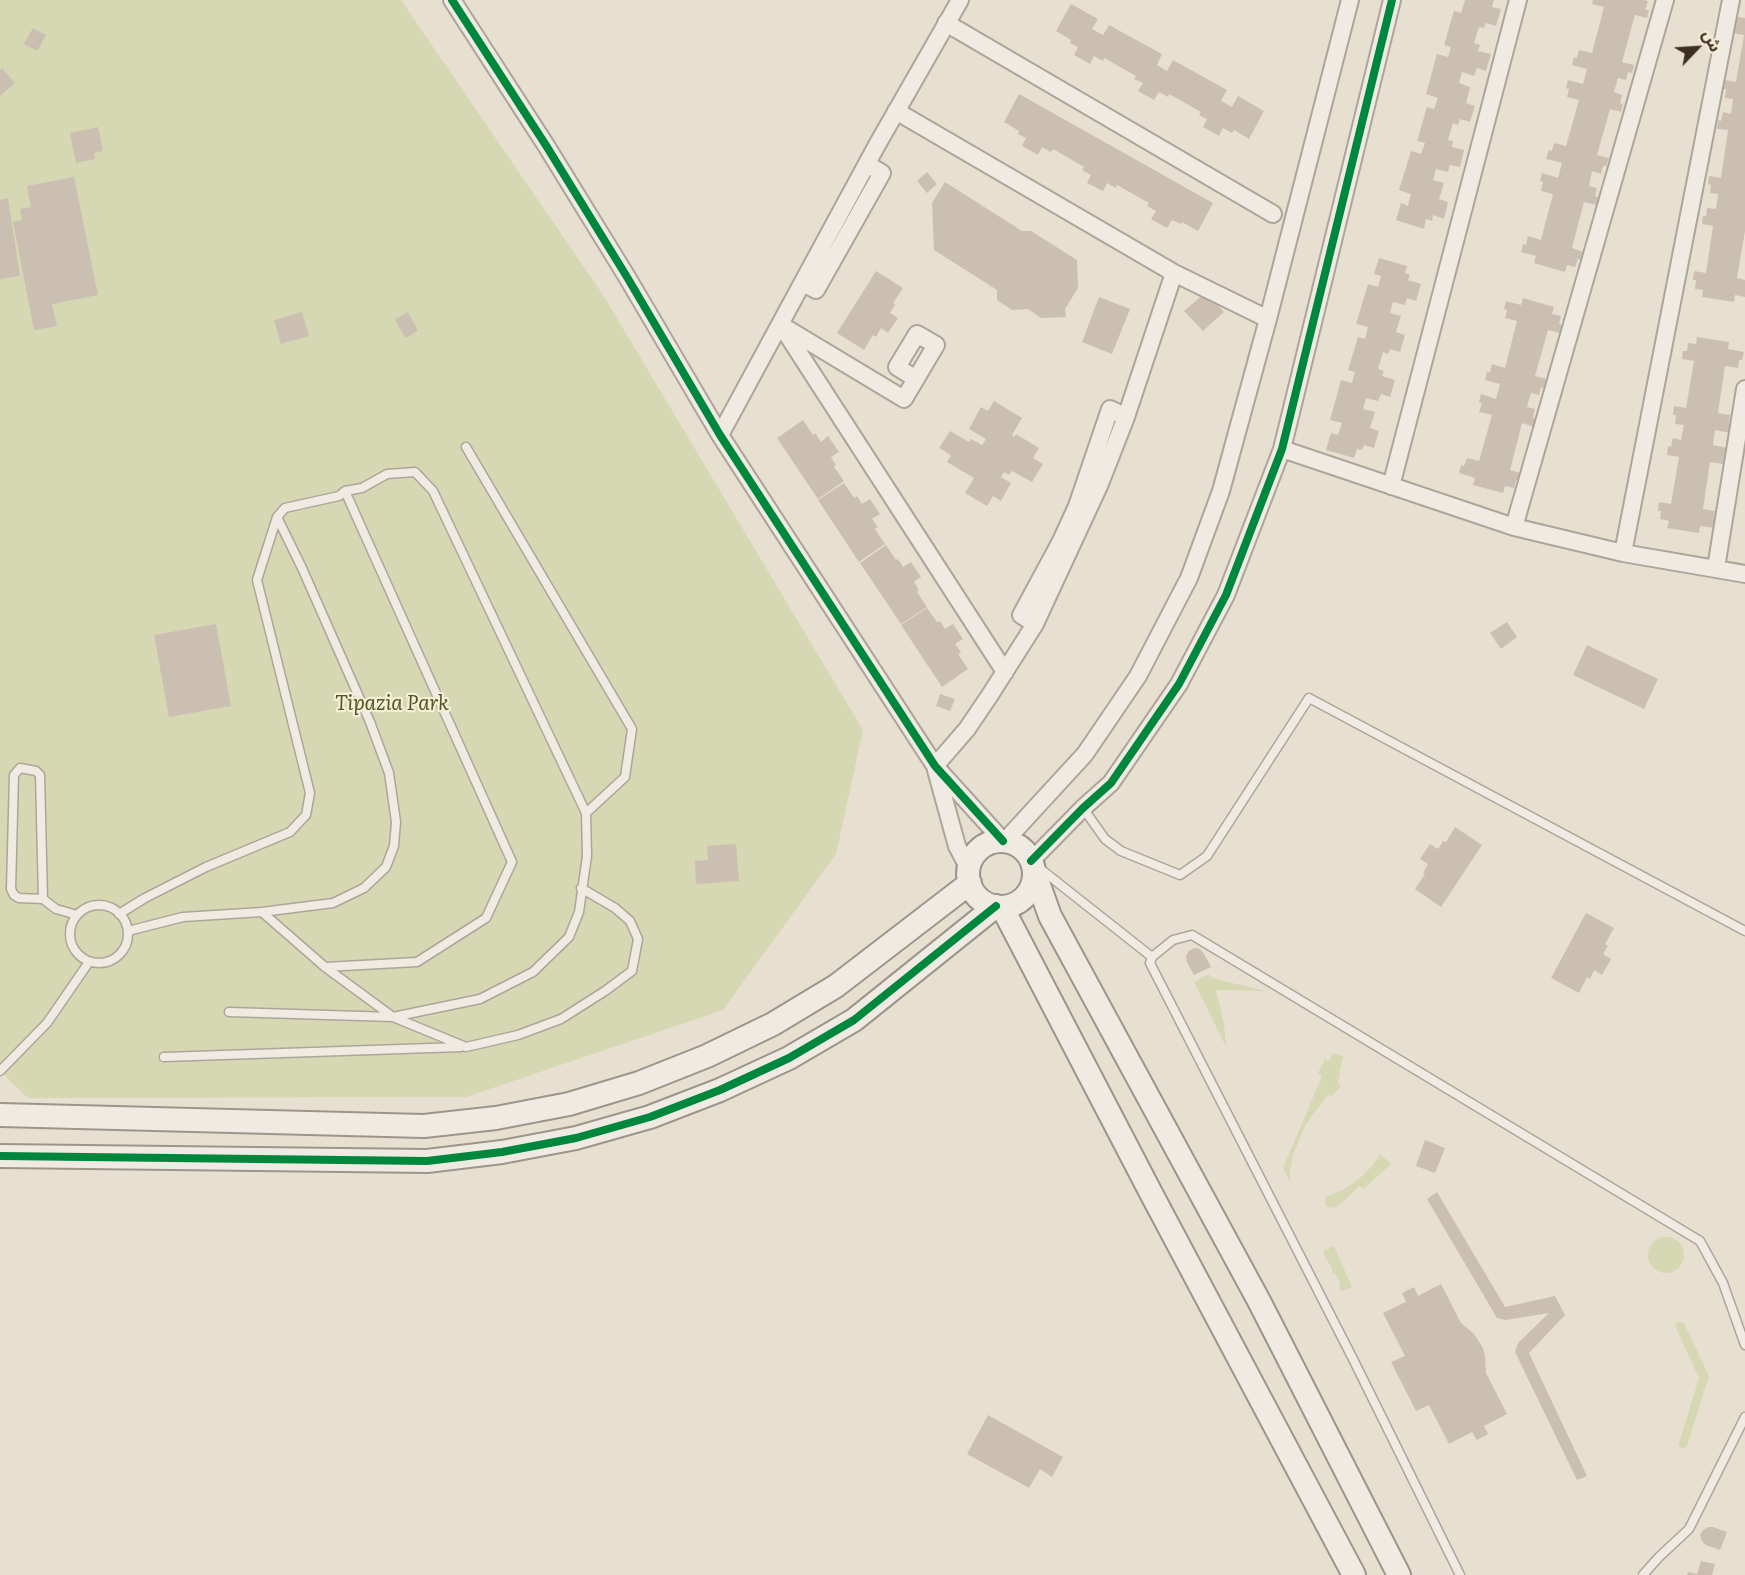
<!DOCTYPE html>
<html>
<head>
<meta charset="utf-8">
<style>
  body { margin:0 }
  #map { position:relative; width:1745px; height:1575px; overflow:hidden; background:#e7e0d1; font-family:Literata,"Noto Sans Arabic",serif }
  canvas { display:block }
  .north { position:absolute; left:1667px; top:18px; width:60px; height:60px; -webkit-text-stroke:4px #f7eed8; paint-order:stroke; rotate:65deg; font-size:16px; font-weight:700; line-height:24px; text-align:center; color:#3d2e20 }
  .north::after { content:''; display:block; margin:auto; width:21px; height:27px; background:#3d2e20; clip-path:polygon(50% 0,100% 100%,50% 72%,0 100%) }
</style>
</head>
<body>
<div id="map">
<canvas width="1745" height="1575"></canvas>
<div class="north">ش</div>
</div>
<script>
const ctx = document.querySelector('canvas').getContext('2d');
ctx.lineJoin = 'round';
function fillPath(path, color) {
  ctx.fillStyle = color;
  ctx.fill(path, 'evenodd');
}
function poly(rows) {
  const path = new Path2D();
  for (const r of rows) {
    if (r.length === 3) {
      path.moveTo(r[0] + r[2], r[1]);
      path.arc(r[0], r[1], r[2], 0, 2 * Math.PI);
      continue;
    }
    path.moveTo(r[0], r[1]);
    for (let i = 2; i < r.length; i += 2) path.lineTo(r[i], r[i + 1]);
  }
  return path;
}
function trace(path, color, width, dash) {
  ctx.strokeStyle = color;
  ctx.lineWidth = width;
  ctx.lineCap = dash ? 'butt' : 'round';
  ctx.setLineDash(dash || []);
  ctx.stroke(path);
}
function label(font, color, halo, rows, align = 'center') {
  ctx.font = font + ' Literata,serif';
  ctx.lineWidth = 4.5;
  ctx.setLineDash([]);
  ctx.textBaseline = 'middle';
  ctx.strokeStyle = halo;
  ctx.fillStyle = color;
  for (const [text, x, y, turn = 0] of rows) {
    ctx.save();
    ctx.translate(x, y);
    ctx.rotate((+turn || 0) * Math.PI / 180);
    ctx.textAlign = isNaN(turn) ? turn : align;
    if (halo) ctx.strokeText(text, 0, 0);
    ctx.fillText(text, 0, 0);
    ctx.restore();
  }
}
const green = poly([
  [0,0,401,0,603,295,863,730,836,854,723,1010,466,1097,28,1098,0,1071],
  [1209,974,1211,978,1266,991,1216,990,1224,1024,1226,1047,1194,982],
  [1332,1053,1343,1056,1338,1082,1341,1086,1332,1096,1329,1094,1313,1114,1304,1128,1293,1155,1290,1170,1290,1183,1283,1168,1322,1076,1318,1073,1325,1059,1330,1061],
  [1380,1154,1391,1164,1363,1189,1360,1186,1338,1206,1330,1208,1326,1205,1325,1199,1326,1197,1344,1189,1360,1178,1373,1165],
  [1666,1255,18],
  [1334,1246,1352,1287,1345,1290,1342,1291,1340,1289,1340,1283,1336,1275,1332,1273,1332,1268,1324,1255,1324,1251],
  [1678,1322,1684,1323,1709,1376,1687,1446,1682,1449,1679,1446,1679,1443,1699,1378,1675,1326]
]);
const building = poly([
  [1465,0,1494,0,1492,7,1501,9,1496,26,1486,23,1484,28,1479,27,1474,43,1480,45,1478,51,1491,54,1486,71,1477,68,1474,76,1462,72,1459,83,1470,87,1466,103,1475,106,1470,122,1460,119,1458,125,1453,123,1448,140,1453,141,1452,147,1464,150,1460,167,1450,165,1448,172,1436,169,1433,180,1444,183,1439,199,1448,202,1444,219,1433,215,1432,221,1426,219,1424,229,1396,220,1401,203,1408,206,1411,194,1399,190,1411,151,1421,154,1425,143,1417,141,1427,107,1434,109,1438,98,1426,94,1437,54,1448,57,1451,47,1444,45,1454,11,1461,13],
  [1593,0,1643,0,1648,1,1645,10,1649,10,1647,18,1635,15,1622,62,1634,65,1632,73,1628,72,1626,80,1618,78,1614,92,1622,95,1620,103,1623,104,1621,112,1610,109,1597,155,1609,158,1606,166,1603,166,1601,174,1592,171,1589,186,1597,188,1595,196,1598,197,1596,205,1584,202,1572,248,1583,252,1581,260,1578,259,1575,267,1567,265,1565,272,1534,263,1536,256,1521,252,1523,244,1526,245,1528,236,1541,240,1553,194,1541,191,1543,182,1540,181,1542,173,1558,178,1562,163,1546,159,1549,150,1552,151,1554,143,1566,146,1579,100,1567,97,1569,89,1566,88,1568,80,1583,84,1587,69,1572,65,1574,57,1577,58,1579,50,1592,53,1604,7,1592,4],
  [1071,4,1098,19,1092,29,1103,35,1109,25,1162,54,1157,65,1167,71,1173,60,1227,90,1221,101,1232,107,1238,96,1264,111,1249,139,1234,130,1232,133,1223,128,1219,136,1203,127,1207,119,1199,115,1201,112,1169,94,1168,97,1159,92,1154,100,1138,91,1143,83,1134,79,1136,76,1104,58,1103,61,1094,56,1090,64,1074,55,1078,47,1070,43,1071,40,1056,31],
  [1738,17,1745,18,1745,231,1737,278,1745,280,1745,297,1735,295,1734,302,1702,297,1703,290,1695,289,1696,280,1693,280,1694,271,1706,273,1713,226,1702,224,1703,216,1706,216,1707,208,1716,209,1717,202,1718,194,1710,193,1711,185,1708,184,1709,176,1721,178,1728,130,1717,129,1718,120,1721,121,1723,112,1731,114,1733,99,1725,98,1726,89,1723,89,1724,80,1736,82,1744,35,1732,33,1733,25,1736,25],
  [33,28,46,35,37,51,24,44],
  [2,68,15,83,0,96,0,70],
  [1019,94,1213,203,1198,231,1182,222,1181,224,1172,220,1167,228,1151,219,1156,211,1147,206,1149,203,1117,185,1116,188,1107,183,1103,191,1087,183,1091,175,1082,170,1084,167,1053,149,1051,152,1042,147,1038,155,1022,146,1026,138,1018,134,1019,131,1004,122],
  [98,127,103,151,94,153,95,159,76,163,70,133],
  [927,172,937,184,927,193,917,181],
  [74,177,98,295,52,304,57,326,34,330,13,222,22,220,20,209,31,207,27,186],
  [945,182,1022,231,1031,231,1077,260,1078,288,1065,309,1066,317,1041,318,1028,309,1012,310,997,300,997,290,934,250,932,203],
  [8,198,20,276,0,279,0,200],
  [1379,258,1407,266,1405,273,1410,275,1408,280,1421,284,1416,301,1407,298,1405,305,1393,302,1390,313,1401,316,1396,332,1405,335,1400,352,1390,349,1388,354,1383,352,1378,369,1384,371,1382,376,1395,380,1390,397,1381,394,1378,401,1366,398,1363,409,1375,412,1370,428,1379,431,1374,448,1364,445,1362,450,1357,449,1354,458,1326,450,1331,433,1338,435,1342,423,1330,420,1341,380,1352,383,1355,372,1348,370,1358,337,1365,339,1368,327,1356,324,1368,284,1378,287,1381,276,1374,274],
  [876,271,903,288,893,303,895,305,890,313,898,318,888,333,881,328,876,337,873,335,864,350,837,333],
  [1206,292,1224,312,1203,331,1184,311],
  [1099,297,1130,309,1112,354,1082,342],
  [1523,298,1554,307,1552,314,1561,316,1559,324,1562,325,1560,333,1548,330,1535,376,1547,379,1544,388,1541,387,1539,395,1531,393,1527,407,1535,409,1533,417,1536,418,1534,427,1522,423,1510,470,1521,473,1519,481,1516,480,1514,488,1505,486,1503,493,1473,485,1475,478,1459,473,1461,465,1464,466,1467,458,1479,461,1492,415,1479,412,1482,403,1479,402,1481,394,1496,399,1500,384,1485,380,1487,372,1490,372,1492,364,1505,368,1517,321,1505,318,1507,310,1504,309,1506,301,1521,305],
  [302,312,309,336,281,344,274,320],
  [408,312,418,331,405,338,395,319],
  [1697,337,1729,342,1728,349,1744,352,1742,360,1739,360,1738,368,1725,366,1718,413,1730,415,1729,424,1732,424,1731,433,1715,430,1713,445,1728,448,1727,456,1724,455,1723,464,1710,462,1703,509,1715,511,1714,520,1717,520,1716,528,1700,526,1699,533,1667,528,1669,521,1660,519,1661,511,1658,511,1659,502,1671,504,1679,457,1667,455,1668,446,1671,447,1673,438,1681,440,1684,425,1675,424,1676,415,1673,415,1674,406,1686,408,1694,361,1682,359,1683,351,1687,351,1688,343,1696,344],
  [994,401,1022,418,1012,435,1014,437,1016,434,1039,448,1033,458,1043,464,1032,482,1012,471,1009,475,1004,472,1001,477,1011,483,1001,501,993,496,987,506,965,493,974,478,947,462,951,455,939,448,950,431,969,442,971,439,982,445,986,439,969,429,981,407,988,411],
  [803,420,813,435,815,433,821,442,828,436,839,452,831,457,836,465,834,467,844,481,818,499,777,438],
  [844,483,854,498,857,496,862,504,870,499,880,514,872,519,878,527,875,529,885,544,859,562,818,500],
  [886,545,896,560,898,559,903,567,911,562,921,577,914,582,919,590,917,592,927,607,901,624,860,563],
  [927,608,937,622,940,621,945,629,953,624,963,639,955,644,961,652,958,654,968,669,942,687,901,625],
  [1507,622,1517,637,1501,649,1490,633],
  [216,624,231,706,169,717,154,635],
  [1587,645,1658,679,1644,709,1573,675],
  [940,694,955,699,950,711,936,706],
  [1455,827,1482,845,1441,907,1415,889,1425,874,1423,873,1428,864,1420,859,1430,844,1438,849,1443,841,1446,842],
  [736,844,739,881,696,884,695,861,708,860,707,846],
  [1586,913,1614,928,1605,944,1608,946,1603,954,1611,959,1602,975,1594,970,1590,979,1587,977,1579,993,1551,978],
  [1194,948,1200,949,1204,954,1211,967,1194,975,1187,962,1186,956,1189,951],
  [1425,1140,1445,1148,1435,1173,1416,1166],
  [1437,1192,1505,1307,1555,1296,1565,1315,1529,1353,1587,1476,1577,1480,1515,1352,1518,1343,1549,1313,1506,1320,1497,1318,1427,1199],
  [1441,1284,1461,1323,1474,1334,1483,1348,1485,1356,1486,1373,1507,1414,1484,1426,1488,1434,1477,1440,1472,1432,1449,1444,1429,1405,1416,1411,1391,1362,1405,1356,1383,1313,1406,1302,1402,1293,1414,1287,1418,1296],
  [988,1415,1063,1457,1052,1477,1040,1469,1029,1488,967,1454],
  [1708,1527,1713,1527,1727,1532,1720,1550,1706,1545,1702,1541,1700,1535,1703,1530],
  [1701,1561,1715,1564,1712,1575,1687,1575,1688,1572,1697,1574]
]);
const lane = poly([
  [466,447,632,729,625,777,586,813],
  [1083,808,1105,839,1121,851,1180,875,1207,856,1309,698,1745,931],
  [1038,867,1152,957],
  [43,899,19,898,14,895,11,889,14,775,20,768,36,771,40,775,43,899,56,909,77,915],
  [99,934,29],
  [119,914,145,898,206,867,290,832,306,815,310,793,257,580,277,517,285,508,339,496,345,491,362,488,387,474,415,472,433,491,586,813,587,856,579,912,569,937,533,972,480,999,393,1017,325,967,262,912],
  [128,931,183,917,262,912,333,903,364,888,386,867,394,846,396,822,389,773,370,722,302,568,277,517],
  [325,967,417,962,486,918,512,862,345,491],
  [229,1012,393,1017,466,1047,518,1035,561,1019,605,991,632,971,638,939,630,921,615,908,581,888],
  [164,1057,461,1047],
  [0,1071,47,1023,89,962],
  [1460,1575,1353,1359,1150,963,1152,957,1173,940,1192,935,1700,1241,1723,1283,1745,1345],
  [1643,1575,1659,1557,1689,1529,1745,1417]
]);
const street = poly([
  [452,0,547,147,627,277,720,435,935,766,1003,841],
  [946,23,1273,214],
  [896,111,1174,273,1268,319],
  [803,283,816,290,882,173,867,164],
  [916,379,897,367,917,334,936,345,904,399,781,325,1005,672],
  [720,435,877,145,960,0],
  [1282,449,1514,527,1623,553,1745,574],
  [1391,486,1518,0],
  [1514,527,1665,0],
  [1623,553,1731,0],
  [1716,568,1745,389],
  [1035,624,1021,615,1061,541,1077,506,1110,409,1126,417],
  [935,766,967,729,990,695,1035,624,1099,486,1126,417,1174,273],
  [936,770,957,846,969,869],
  [1005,841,1085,754,1138,676,1189,578,1221,491,1268,319,1350,0],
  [1031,861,1083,808,1111,783,1179,684,1226,595,1282,449,1392,0]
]);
const secondary = poly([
  [1001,874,33],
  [1034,871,1050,916,1259,1301,1399,1575],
  [1002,907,1152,1195,1354,1575],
  [0,1115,424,1126,496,1118,569,1104,639,1083,707,1056,773,1024,836,986,970,883],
  [0,1156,427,1161,502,1152,576,1138,650,1117,720,1090,789,1058,854,1020,996,906]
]);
const cycleway = poly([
  [452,0,547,147,627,277,720,435,935,766,1003,841],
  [1031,861,1083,808,1111,783,1179,684,1226,595,1282,449,1392,0],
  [0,1156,427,1161,502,1152,576,1138,650,1117,720,1090,789,1058,854,1020,996,906]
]);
const parkNames = [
  ["Tipazia Park",392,704]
];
fillPath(green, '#d6d7b3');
fillPath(building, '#cbbfb2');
trace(lane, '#ada599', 11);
trace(street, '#ada599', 20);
trace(secondary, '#9c958a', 26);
trace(lane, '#efebe3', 8);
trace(street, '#efebe3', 16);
trace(secondary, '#efebe3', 22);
trace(cycleway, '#00873e', 8);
label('italic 20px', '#4d5a26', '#f7eed8', parkNames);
</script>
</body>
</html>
